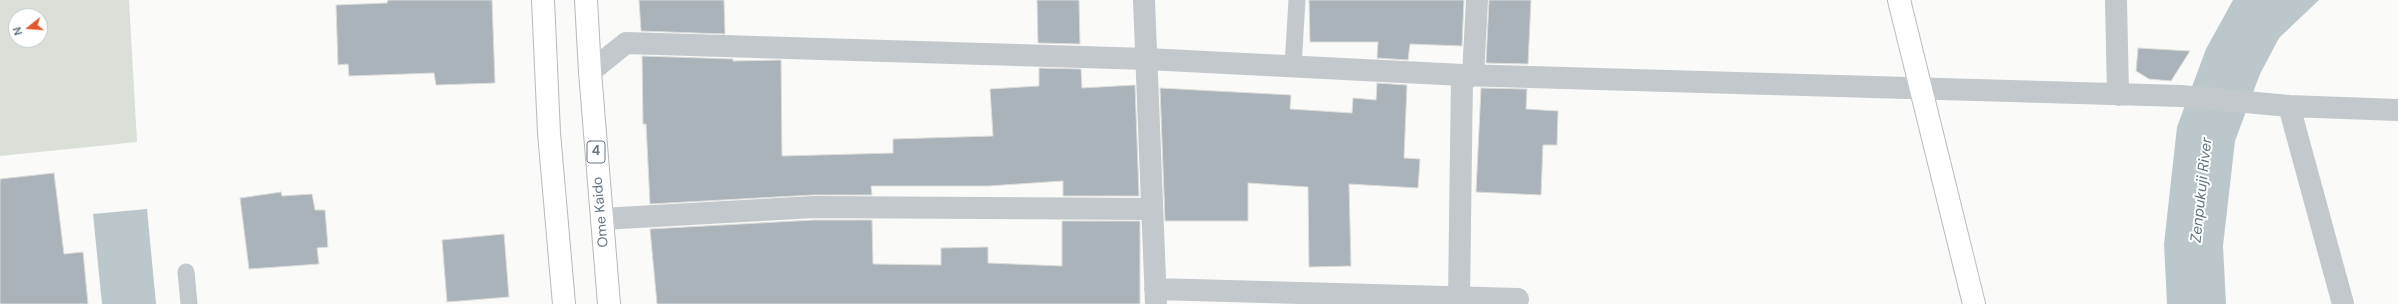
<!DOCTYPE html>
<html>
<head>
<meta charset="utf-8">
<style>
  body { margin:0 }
  #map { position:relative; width:2398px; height:304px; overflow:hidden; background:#fafaf8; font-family:"DM Sans",sans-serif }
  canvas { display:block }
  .north { position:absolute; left:8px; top:8px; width:40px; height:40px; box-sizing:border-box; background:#fff; border:1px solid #c1c8cd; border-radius:50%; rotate:253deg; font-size:11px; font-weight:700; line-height:16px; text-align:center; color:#657683 }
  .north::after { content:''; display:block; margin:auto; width:14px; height:18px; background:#e4572e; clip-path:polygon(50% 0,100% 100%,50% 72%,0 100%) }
</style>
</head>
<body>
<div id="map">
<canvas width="2398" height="304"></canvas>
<div class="north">N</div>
</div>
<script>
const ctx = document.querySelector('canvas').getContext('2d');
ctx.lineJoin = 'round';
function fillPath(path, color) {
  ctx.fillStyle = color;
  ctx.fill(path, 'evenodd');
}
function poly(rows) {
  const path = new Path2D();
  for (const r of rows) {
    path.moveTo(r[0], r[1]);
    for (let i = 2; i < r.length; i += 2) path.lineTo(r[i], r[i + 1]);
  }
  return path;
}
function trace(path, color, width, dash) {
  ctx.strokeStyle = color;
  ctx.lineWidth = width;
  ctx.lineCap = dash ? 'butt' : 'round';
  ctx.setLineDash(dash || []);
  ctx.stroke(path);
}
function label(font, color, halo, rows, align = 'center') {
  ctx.font = font + ' "DM Sans",sans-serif';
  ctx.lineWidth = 4;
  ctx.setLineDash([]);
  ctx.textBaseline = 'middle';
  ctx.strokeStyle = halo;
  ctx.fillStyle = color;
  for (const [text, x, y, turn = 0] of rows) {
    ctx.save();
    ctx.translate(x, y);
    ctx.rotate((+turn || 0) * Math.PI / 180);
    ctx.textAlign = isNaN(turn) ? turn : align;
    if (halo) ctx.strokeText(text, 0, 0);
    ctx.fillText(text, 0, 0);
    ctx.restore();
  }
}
const green = poly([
  [0,0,129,0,137,142,0,156],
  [16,16,40,16,40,40,16,40]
]);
const water = poly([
  [2233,0,2319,0,2279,38,2260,74,2235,141,2223,246,2226,304,2167,304,2164,244,2177,127,2206,49],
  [147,209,156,304,102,304,93,214]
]);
const building = poly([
  [388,0,492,0,495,83,436,85,434,73,349,76,348,64,338,65,336,5,387,3,388,0],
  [639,0,724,0,725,34,641,31,639,0],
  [1037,0,1079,0,1080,44,1038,43,1037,0],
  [1309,0,1464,0,1462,46,1410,44,1408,60,1377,58,1378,42,1310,42,1309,0],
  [1489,0,1531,0,1528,64,1486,63,1489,0],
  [2138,48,2190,51,2171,81,2149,79,2136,71,2138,48],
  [642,56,733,59,733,61,781,60,782,156,893,153,893,139,993,136,990,89,1039,86,1039,68,1081,69,1082,88,1135,85,1139,196,1063,196,1063,181,988,186,871,186,872,195,813,195,650,204,646,124,643,124,642,56],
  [1377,83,1407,85,1404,158,1420,159,1418,188,1349,184,1351,266,1309,267,1308,187,1248,183,1248,221,1165,221,1160,88,1291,95,1290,109,1352,113,1353,98,1376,100,1377,83],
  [1481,88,1527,89,1526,109,1558,111,1557,145,1543,145,1541,195,1476,192,1481,88],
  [54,173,64,254,83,252,88,304,0,304,0,179,54,173],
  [281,192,282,196,312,194,315,210,325,210,328,247,317,248,319,264,249,269,240,198,281,192],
  [814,220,872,220,873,264,941,265,941,248,988,247,988,263,1062,266,1062,221,1140,221,1140,304,657,304,650,229,814,220],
  [504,234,509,297,447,302,442,240,504,234]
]);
const lane = poly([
  [1293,67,1297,0],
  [186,272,189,304]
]);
const street = poly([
  [1144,0,1156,304],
  [2116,0,2118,95],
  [590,72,626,43,1147,59,1462,75,2181,96,2289,106,2398,110],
  [1473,76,1477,0],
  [2289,106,2343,304],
  [602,219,814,207,1152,209],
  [1155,289,1518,299],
  [1459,299,1462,75]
]);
const secondary = poly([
  [1899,0,1974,304]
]);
const primary = poly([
  [543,0,549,133,564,304],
  [586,0,590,72,609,304]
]);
const shields = [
  [596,152,18]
];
const shieldNames = [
  ["4",596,152]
];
const streetNames = [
  ["Ome Kaido",601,212,-95]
];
const waterNames = [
  ["Zenpukuji River",2202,190,-84]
];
fillPath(green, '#dadfd7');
fillPath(water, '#bbc7cb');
fillPath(building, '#aab3b9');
trace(building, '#dcdcda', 1);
trace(secondary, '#b3babf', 24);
trace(primary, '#b5babe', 24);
trace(lane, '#c3c8cc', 17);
trace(street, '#c3c8cc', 22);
trace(secondary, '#fff', 22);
trace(primary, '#fff', 22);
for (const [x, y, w] of shields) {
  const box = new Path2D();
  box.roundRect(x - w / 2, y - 11, w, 22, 3);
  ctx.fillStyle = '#fff';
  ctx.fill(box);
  trace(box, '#657683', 1);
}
label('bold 13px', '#657683', null, shieldNames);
label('14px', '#657683', '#fff', streetNames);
label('italic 15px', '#60757c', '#fff', waterNames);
</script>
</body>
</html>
